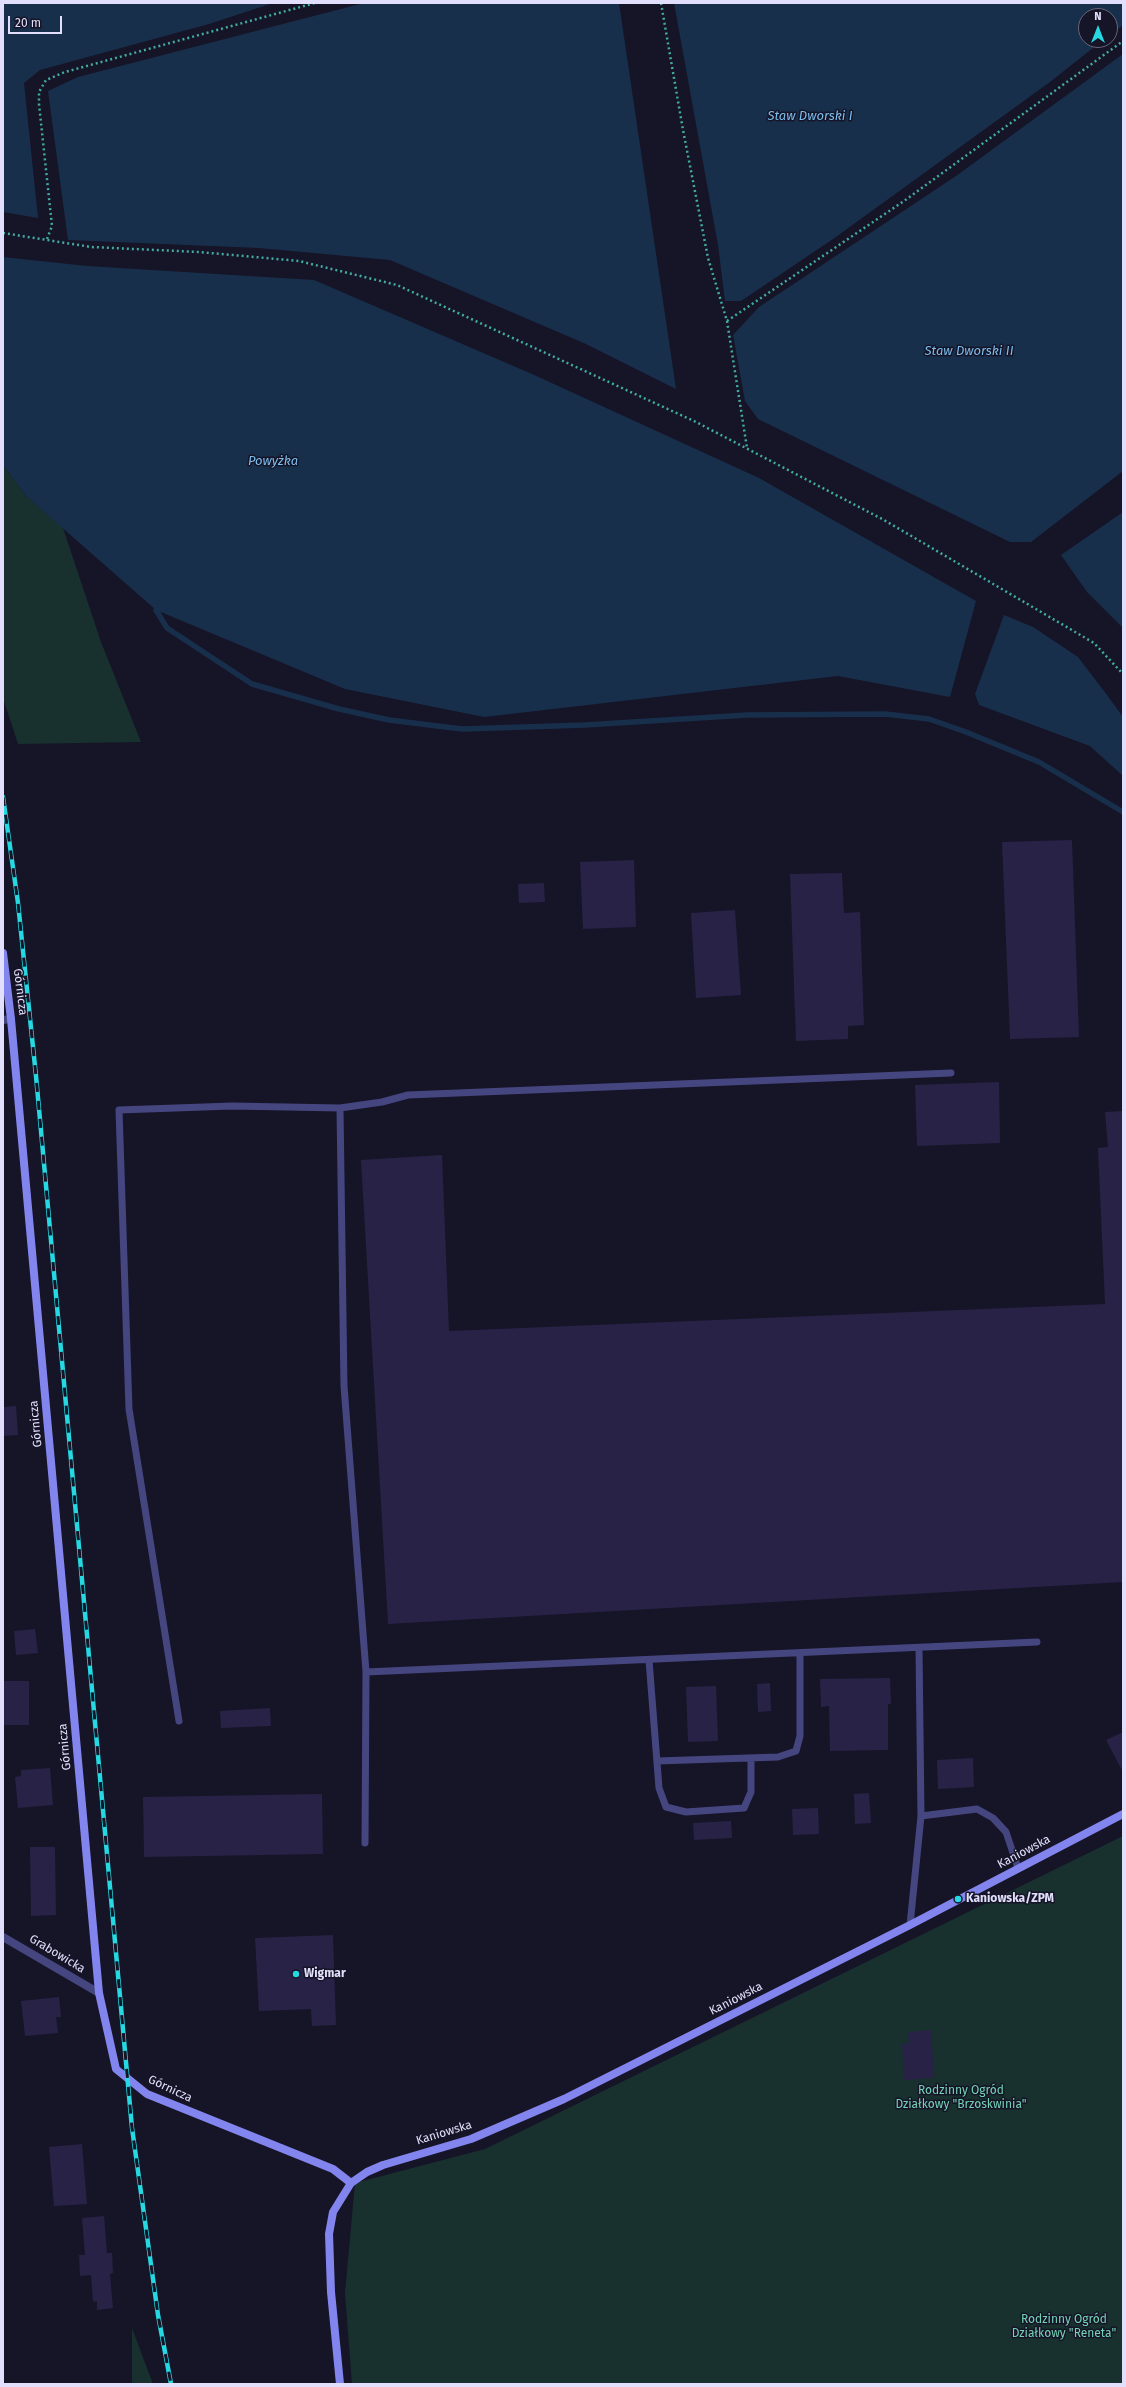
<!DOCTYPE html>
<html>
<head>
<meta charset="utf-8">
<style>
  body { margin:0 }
  #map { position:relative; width:1126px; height:2387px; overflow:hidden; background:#161427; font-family:"Fira Sans",sans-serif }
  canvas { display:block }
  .frame { position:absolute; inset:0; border:4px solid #e1dffb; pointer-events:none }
  .north { position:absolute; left:1078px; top:8px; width:40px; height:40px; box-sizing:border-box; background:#161427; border:1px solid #67657c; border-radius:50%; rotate:0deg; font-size:11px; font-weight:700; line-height:16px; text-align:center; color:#e1dffb }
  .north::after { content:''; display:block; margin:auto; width:14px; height:18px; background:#25d8e1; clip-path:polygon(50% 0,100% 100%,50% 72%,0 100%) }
  .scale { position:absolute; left:8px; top:16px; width:54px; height:18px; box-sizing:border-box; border:2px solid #e1dffb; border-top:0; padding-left:5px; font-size:12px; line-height:14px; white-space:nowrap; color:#e1dffb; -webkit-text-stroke:3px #161427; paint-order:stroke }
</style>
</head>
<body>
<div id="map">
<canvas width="1126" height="2387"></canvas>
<div class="frame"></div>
<div class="north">N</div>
<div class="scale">20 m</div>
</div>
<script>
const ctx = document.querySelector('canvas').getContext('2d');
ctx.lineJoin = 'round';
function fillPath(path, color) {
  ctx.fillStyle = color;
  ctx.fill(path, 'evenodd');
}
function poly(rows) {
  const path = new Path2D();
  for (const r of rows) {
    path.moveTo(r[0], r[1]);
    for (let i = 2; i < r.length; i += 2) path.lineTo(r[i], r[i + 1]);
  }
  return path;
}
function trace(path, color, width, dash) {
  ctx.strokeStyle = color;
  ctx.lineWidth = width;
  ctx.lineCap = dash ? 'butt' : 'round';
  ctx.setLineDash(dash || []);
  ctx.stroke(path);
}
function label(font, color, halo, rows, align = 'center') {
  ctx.font = font + ' "Fira Sans",sans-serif';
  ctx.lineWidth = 3;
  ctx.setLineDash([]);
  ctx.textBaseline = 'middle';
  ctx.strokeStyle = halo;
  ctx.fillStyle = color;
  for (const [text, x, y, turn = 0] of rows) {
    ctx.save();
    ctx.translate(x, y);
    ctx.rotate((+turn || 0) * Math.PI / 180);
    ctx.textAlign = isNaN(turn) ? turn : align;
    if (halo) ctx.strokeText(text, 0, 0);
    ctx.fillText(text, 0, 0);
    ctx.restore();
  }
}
const green = poly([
  [3,465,26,496,63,528,101,642,141,742,18,744,3,698],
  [1123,1836,1123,2384,352,2384,345,2293,355,2183,485,2149],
  [132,2328,153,2384,132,2384]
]);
const water = poly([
  [3,3,273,3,209,24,40,70,24,83,38,218,3,212],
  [364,3,619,3,676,389,586,344,390,260,259,248,68,240,48,91,78,77],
  [674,3,1123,3,1123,25,1110,35,1110,16,1086,16,1086,40,1103,40,1050,82,833,239,741,301,725,301,718,245],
  [1123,54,1123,471,1031,542,1010,542,758,419,745,401,733,335,759,307,956,176],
  [3,257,87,266,314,280,532,374,759,478,976,601,950,697,838,676,484,717,345,689,156,610,26,496,3,465],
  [1123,512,1123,628,1087,592,1061,555],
  [1004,615,1033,627,1078,657,1107,695,1123,717,1123,776,1090,746,979,705,975,694]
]);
const stream = poly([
  [156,610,167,628,252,684,339,709,389,720,462,729,585,725,747,715,885,714,929,719,966,732,1039,762,1123,812]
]);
const building = poly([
  [1072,840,1079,1037,1010,1039,1002,842],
  [634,860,636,927,583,929,580,862],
  [842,873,844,913,860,912,864,1025,848,1026,848,1039,796,1041,790,874],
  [544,883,545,902,519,903,518,884],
  [735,910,741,995,696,998,691,913],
  [999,1082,1000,1143,917,1146,915,1085],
  [1123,1111,1123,1582,388,1624,361,1160,442,1155,449,1331,1105,1304,1098,1148,1108,1147,1105,1112],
  [16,1406,18,1435,3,1436,3,1407],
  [35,1629,38,1653,16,1655,14,1631],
  [890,1678,891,1704,888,1704,888,1750,830,1751,829,1706,821,1707,820,1679],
  [3,1681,29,1681,29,1725,3,1725],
  [770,1683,771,1711,758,1712,757,1684],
  [716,1686,718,1741,688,1742,686,1687],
  [270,1708,271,1726,221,1728,220,1711],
  [1123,1732,1123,1772,1106,1740],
  [973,1758,974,1787,938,1789,937,1760],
  [50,1768,53,1805,18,1808,15,1777,21,1776,21,1770],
  [869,1793,871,1823,855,1824,854,1794],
  [322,1794,323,1854,144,1857,143,1797],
  [818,1808,819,1834,793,1835,792,1809],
  [731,1821,732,1838,694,1840,693,1823],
  [30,1847,55,1847,56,1915,31,1916],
  [333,1935,336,2025,312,2026,311,2009,259,2011,255,1938],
  [59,1997,61,2017,56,2017,58,2033,25,2036,21,2001],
  [931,2030,934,2078,904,2080,902,2044,909,2043,908,2032],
  [82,2144,87,2204,54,2206,49,2147],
  [104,2216,107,2253,112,2253,113,2273,110,2274,113,2308,97,2310,97,2301,93,2302,91,2275,80,2276,79,2255,85,2255,82,2218]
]);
const path = poly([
  [661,3,683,130,708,258,727,321,747,448],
  [3,233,91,247,199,252,299,261,397,285,694,421,884,520,1094,643,1123,674],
  [47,239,52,226,39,104,39,92,46,80,65,72,315,3],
  [727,321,904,201,1123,41]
]);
const lane = poly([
  [340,1108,344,1386,366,1672,365,1843],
  [649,1660,659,1788,666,1807,686,1812,744,1808,751,1792,751,1759],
  [366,1672,1037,1642],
  [179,1721,129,1409,119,1110,232,1106,340,1108,382,1102,408,1095,951,1073],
  [657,1761,778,1757,796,1751,800,1736,800,1653],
  [921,1816,977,1809,993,1818,1006,1832,1018,1868],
  [910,1925,921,1816,919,1648]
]);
const street = poly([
  [3,1020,11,1019],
  [3,1937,99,1993]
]);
const secondary = poly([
  [3,953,11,1019,99,1993,116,2069,147,2094,333,2169,351,2183],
  [340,2384,331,2292,329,2234,333,2212,351,2183,367,2172,383,2165,471,2139,564,2099,910,1925,1123,1814]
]);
const rail = poly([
  [3,797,18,903,36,1076,132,2128,158,2315,171,2384]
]);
const markers = [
  [958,1899,4,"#25d8e1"],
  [296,1974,4,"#25d8e1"]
];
const streetNames = [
  ["Górnicza",20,992,83],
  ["Górnicza",36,1424,-95],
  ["Górnicza",65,1747,-95],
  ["Kaniowska",1024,1852,-28],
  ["Grabowicka",57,1954,31],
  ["Kaniowska",736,1999,-27],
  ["Górnicza",170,2089,25],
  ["Kaniowska",444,2133,-17]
];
const poiNames = [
  ["Kaniowska/ZPM",966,1899],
  ["Wigmar",304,1974]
];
const parkNames = [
  ["Rodzinny Ogród",961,2091],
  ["Działkowy \"Brzoskwinia\"",961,2105],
  ["Rodzinny Ogród",1064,2320],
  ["Działkowy \"Reneta\"",1064,2334]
];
const waterNames = [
  ["Staw Dworski I",810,116],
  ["Staw Dworski II",969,351],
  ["Powyżka",273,461]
];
fillPath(green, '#18312e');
fillPath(water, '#182f4c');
trace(stream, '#182f4c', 5.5);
fillPath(building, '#282246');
trace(path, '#41aca0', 2.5, [2, 3]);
trace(lane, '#454680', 7);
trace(street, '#454680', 8);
trace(secondary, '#8385ee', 8);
trace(rail, '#25d8e1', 4.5);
trace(rail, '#161427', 3, [9]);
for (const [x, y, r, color] of markers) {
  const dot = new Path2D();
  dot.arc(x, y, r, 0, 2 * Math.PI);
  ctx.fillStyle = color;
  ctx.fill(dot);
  trace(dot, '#161427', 1.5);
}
label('12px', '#e1dffb', '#161427', streetNames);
label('bold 12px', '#e1dffb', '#161427', poiNames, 'left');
label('12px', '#73d2b5', '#161427', parkNames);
label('italic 13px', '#7bbeed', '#161427', waterNames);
</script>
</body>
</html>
